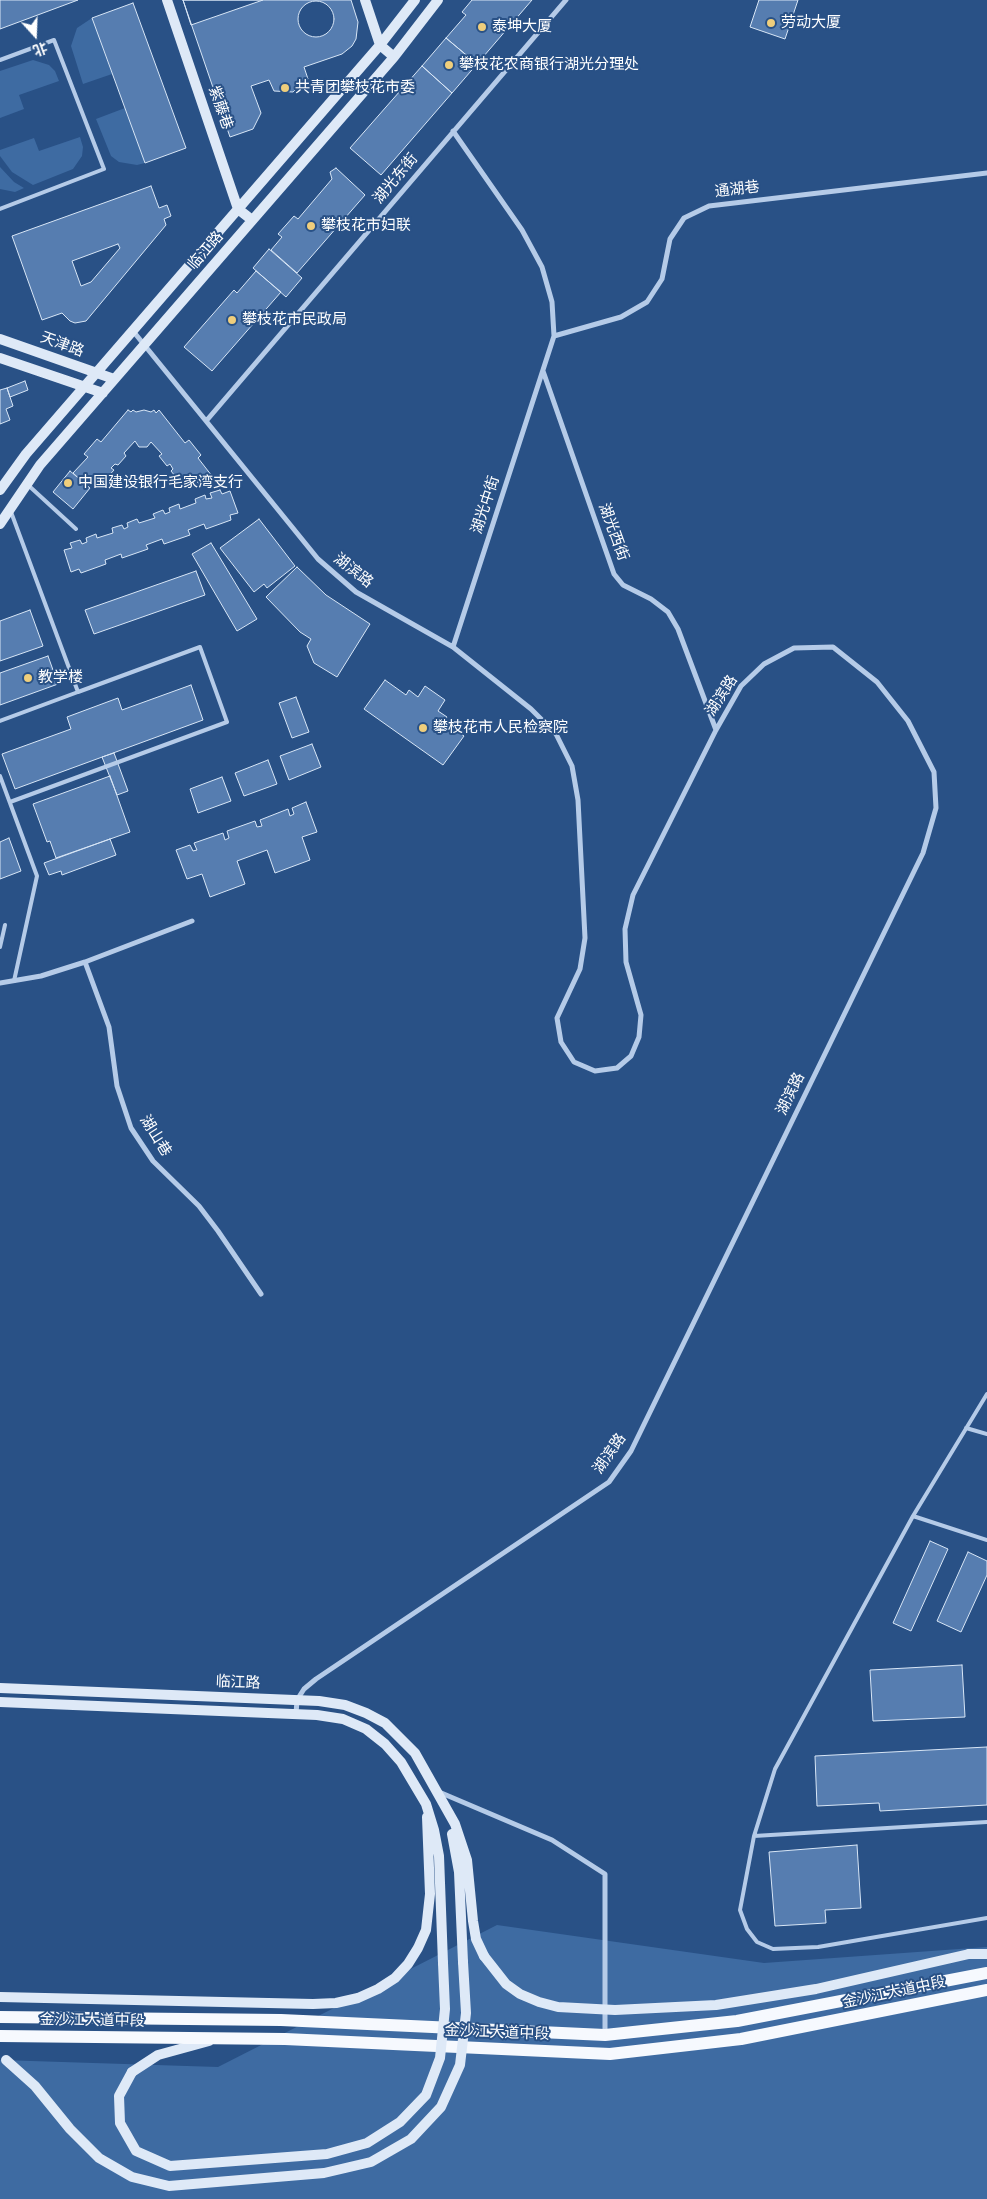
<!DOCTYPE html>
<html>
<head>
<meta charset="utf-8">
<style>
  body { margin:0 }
  #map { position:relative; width:987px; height:2199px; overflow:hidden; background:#295186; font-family:"DejaVu Sans","Noto Sans SC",sans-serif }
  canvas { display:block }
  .north { position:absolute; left:10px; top:10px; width:50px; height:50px; -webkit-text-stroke:4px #295186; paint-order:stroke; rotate:160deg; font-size:14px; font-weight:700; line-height:20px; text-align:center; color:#fff }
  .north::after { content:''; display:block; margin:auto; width:18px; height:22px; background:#fff; clip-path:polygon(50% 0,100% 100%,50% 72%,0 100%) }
</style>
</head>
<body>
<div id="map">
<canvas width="987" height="2199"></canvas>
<div class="north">北</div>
</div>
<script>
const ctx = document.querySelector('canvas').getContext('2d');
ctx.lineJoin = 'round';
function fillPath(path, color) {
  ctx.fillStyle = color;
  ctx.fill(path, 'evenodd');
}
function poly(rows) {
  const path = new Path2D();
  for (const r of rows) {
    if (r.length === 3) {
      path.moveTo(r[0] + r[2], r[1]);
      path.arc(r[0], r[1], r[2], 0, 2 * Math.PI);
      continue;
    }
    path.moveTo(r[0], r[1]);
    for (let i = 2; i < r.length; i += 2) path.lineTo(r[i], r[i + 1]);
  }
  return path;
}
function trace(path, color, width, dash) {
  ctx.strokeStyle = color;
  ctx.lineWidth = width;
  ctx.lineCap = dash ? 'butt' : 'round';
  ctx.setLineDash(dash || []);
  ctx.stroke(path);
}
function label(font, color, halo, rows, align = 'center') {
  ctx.font = font + ' "DejaVu Sans","Noto Sans SC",sans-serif';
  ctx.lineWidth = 4;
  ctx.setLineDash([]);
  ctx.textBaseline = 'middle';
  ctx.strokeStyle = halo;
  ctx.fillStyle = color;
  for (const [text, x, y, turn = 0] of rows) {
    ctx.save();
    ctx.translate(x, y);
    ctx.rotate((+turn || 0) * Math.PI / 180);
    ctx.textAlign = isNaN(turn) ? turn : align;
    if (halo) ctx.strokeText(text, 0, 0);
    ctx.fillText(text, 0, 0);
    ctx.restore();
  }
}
const green = poly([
  [92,18,112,74,83,84,71,46,77,28],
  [33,60,49,65,55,71,59,81,19,95,24,109,0,118,0,71],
  [125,108,145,163,137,165,119,162,111,156,96,119],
  [80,137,83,147,82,156,73,169,33,185,12,172,0,156,0,150,34,138,39,151],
  [0,167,14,182,24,188,15,192,0,189],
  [497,1925,764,1963,987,1947,987,2199,0,2199,0,2060,218,2067]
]);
const building = poly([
  [0,0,78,0,0,29,0,0],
  [183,0,263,0,191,25,183,0],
  [183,0,351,0,358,22,356,39,352,46,342,54,304,67,308,79,293,92,274,91,269,80,251,86,261,113,253,129,230,137,183,0],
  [472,0,532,0,477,64,446,38,466,15,462,12,472,0],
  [759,0,798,0,785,39,750,27,759,0],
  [316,19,18],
  [133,3,186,148,145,163,92,18,133,3],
  [446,38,477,64,452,93,422,66,446,38],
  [422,66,452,93,381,175,350,148,422,66],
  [336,168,365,195,297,273,271,250,282,237,278,234,294,216,298,219,332,179,330,172,336,168],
  [151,186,159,208,167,205,171,216,164,219,166,225,86,321,75,323,70,321,62,313,42,320,12,236,151,186],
  [118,244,120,248,91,282,81,286,72,261,118,244],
  [269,249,302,278,286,297,253,268,269,249],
  [256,271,281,292,212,371,184,347,234,290,237,293,256,271],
  [25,381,28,390,10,397,7,388,25,381],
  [7,388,13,406,6,409,10,420,0,424,0,390,7,388],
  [128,410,131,412,133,410,136,412,144,410,151,412,154,410,156,413,159,410,185,443,189,440,201,455,198,458,212,476,200,485,194,478,186,484,182,479,179,481,171,471,173,469,170,464,167,466,159,456,162,454,151,442,147,447,139,447,135,441,124,453,126,456,118,465,115,464,111,468,114,470,105,480,103,478,98,483,90,476,84,483,73,473,88,457,84,454,97,439,101,442,128,410],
  [70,471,90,488,73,509,53,492,70,471],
  [220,490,222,494,230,491,238,513,230,515,231,520,206,529,204,524,188,530,190,535,164,544,162,539,146,545,148,549,122,558,121,554,105,560,106,564,81,573,79,569,71,572,64,550,72,548,70,543,80,540,82,544,87,542,86,538,96,534,97,538,113,533,112,528,122,525,124,529,128,527,127,523,137,519,139,523,155,518,153,514,163,510,165,514,170,512,169,508,179,504,180,509,196,503,195,499,205,495,206,499,212,498,210,493,220,490],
  [259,519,295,566,267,588,264,584,254,592,220,548,259,519],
  [211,543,257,619,237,631,192,554,211,543],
  [297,567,326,595,370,624,337,677,314,663,307,646,311,639,300,632,266,597,297,567],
  [196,571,205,595,94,634,85,610,196,571],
  [30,610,43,646,0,661,0,621,30,610],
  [48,656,58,684,0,705,0,673,48,656],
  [385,680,406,695,409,690,418,697,425,686,445,700,438,711,447,717,444,721,464,736,443,765,364,709,385,680],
  [191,685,203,720,15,789,2,754,71,729,67,717,118,698,122,710,191,685],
  [296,697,309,732,292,738,279,703,296,697],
  [312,744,321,767,289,780,280,756,312,744],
  [114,753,128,791,117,795,102,757,114,753],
  [268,760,277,784,244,796,235,773,268,760],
  [110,776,130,832,56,858,50,841,47,842,33,804,110,776],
  [222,777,231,801,198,813,190,789,222,777],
  [306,802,317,832,302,837,310,860,275,873,267,850,237,861,245,884,210,897,202,874,187,879,176,850,190,845,193,851,197,850,194,843,223,833,225,840,229,838,227,831,255,821,257,827,262,826,260,820,288,809,290,816,294,814,292,808,306,802],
  [9,838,21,871,0,879,0,842,9,838],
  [110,839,116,855,62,875,61,871,49,875,44,863,110,839],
  [930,1541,948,1549,911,1631,893,1623,930,1541],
  [968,1552,987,1561,987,1575,961,1632,937,1621,968,1552],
  [962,1665,965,1717,873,1721,870,1670,962,1665],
  [987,1747,987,1805,880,1811,879,1803,817,1806,815,1756,987,1747],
  [857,1845,861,1908,825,1910,826,1923,775,1926,769,1852,857,1845]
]);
const lane = poly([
  [0,60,54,40,104,169,0,209],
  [28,485,76,529],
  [0,721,78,692,11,512],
  [0,776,37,876,14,981],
  [10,802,227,722,200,647,78,692],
  [0,947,5,925],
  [987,1394,913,1516,775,1769,754,1836,740,1910,747,1929,757,1942,773,1949,818,1947,987,1918],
  [966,1428,987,1434],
  [913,1516,987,1540],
  [754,1836,987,1822]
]);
const street = poly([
  [133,331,318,559,356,592,453,647,531,709,556,734,572,766,578,800,585,938,580,969,557,1018,561,1042,574,1062,595,1071,617,1068,631,1056,639,1037,641,1015,626,962,625,929,633,895,716,730,741,686,764,664,794,648,833,647,877,682,908,721,934,772,936,808,923,853,631,1451,609,1482,316,1679,304,1689,297,1700,296,1714],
  [554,336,621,317,647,302,662,279,670,239,684,218,709,206,987,173],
  [543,371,614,574,623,585,651,599,668,612,678,629,716,730],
  [207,420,566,0],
  [453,647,554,336,552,302,542,267,522,230,453,131],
  [85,962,109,1027,117,1086,131,1128,153,1161,199,1206,218,1231,261,1294],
  [0,983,41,976,85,962,192,921],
  [439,1792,552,1840,605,1874,605,2035]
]);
const secondary = poly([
  [167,0,238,209,252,220],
  [365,0,380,45,394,57],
  [0,339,114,379],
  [0,358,103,393],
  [0,490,26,454,380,45,415,0],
  [0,524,40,465,394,57,438,0],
  [0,1688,319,1701,345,1705,366,1713,385,1723,415,1753,455,1824,467,1860,473,1921,476,1939,484,1956],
  [0,1702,317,1715,343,1719,366,1729,385,1744,401,1762,426,1804,434,1830,439,1856,443,1963],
  [452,1834,459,1872,463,1962],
  [969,1954,987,1954],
  [0,1997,313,2004,336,2003,358,1998,378,1989,395,1978,408,1964,418,1948,426,1930,430,1894,427,1817],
  [132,2072,158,2055,209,2041]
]);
const primary = poly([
  [0,2017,281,2020,605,2035,737,2021,987,1973],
  [0,2036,285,2039,610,2054,741,2039,987,1990]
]);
const secondaryBridge = poly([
  [484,1956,506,1984,520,1994,539,2002,558,2007,615,2010,716,2005,816,1989,969,1954],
  [6,2060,35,2086,70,2129,99,2158,132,2177,169,2186,324,2173,371,2162,411,2139,441,2107,460,2065,466,2013,463,1962],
  [132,2072,119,2096,120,2123,136,2151,170,2166,327,2154,367,2143,400,2122,426,2095,440,2058,445,2009,443,1963]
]);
const markers = [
  [771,23,5,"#efce7c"],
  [482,27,5,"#efce7c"],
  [449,65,5,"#efce7c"],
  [285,88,5,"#efce7c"],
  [311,226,5,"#efce7c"],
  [232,320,5,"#efce7c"],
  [68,483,5,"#efce7c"],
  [28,678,5,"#efce7c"],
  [423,728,5,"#efce7c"]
];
const poiNames = [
  ["劳动大厦",781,23],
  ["泰坤大厦",492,27],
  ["攀枝花农商银行湖光分理处",459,65],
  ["共青团攀枝花市委",295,88],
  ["攀枝花市妇联",321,226],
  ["攀枝花市民政局",242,320],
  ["中国建设银行毛家湾支行",78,483],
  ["教学楼",38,678],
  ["攀枝花市人民检察院",433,728]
];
const streetNames = [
  ["紫藤巷",220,108,71],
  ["湖光东街",396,179,-50],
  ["通湖巷",737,190,-7],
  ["临江路",206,251,-49],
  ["天津路",62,345,20],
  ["湖光中街",486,505,-72],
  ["湖光西街",613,532,70],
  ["湖滨路",353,571,38],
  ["湖滨路",722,696,-57],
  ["湖滨路",791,1094,-64],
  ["湖山巷",155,1136,58],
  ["湖滨路",610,1454,-55],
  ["临江路",238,1683,2],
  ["金沙江大道中段",894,1993,-12],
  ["金沙江大道中段",92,2021,1],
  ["金沙江大道中段",497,2033,2]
];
fillPath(green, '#3e6ba2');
fillPath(building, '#567db0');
trace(building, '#d8e6f6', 1);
trace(lane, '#b5cbe8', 4);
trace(street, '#b5cbe8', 5);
trace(secondary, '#dee9f7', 10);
trace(primary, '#f6f9fe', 12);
trace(secondaryBridge, '#dee9f7', 10);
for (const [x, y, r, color] of markers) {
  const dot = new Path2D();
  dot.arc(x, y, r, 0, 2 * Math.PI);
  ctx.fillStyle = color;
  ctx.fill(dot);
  trace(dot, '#295186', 2);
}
label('15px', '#fff', '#295186', poiNames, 'left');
label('15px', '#fff', '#295186', streetNames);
</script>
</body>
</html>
